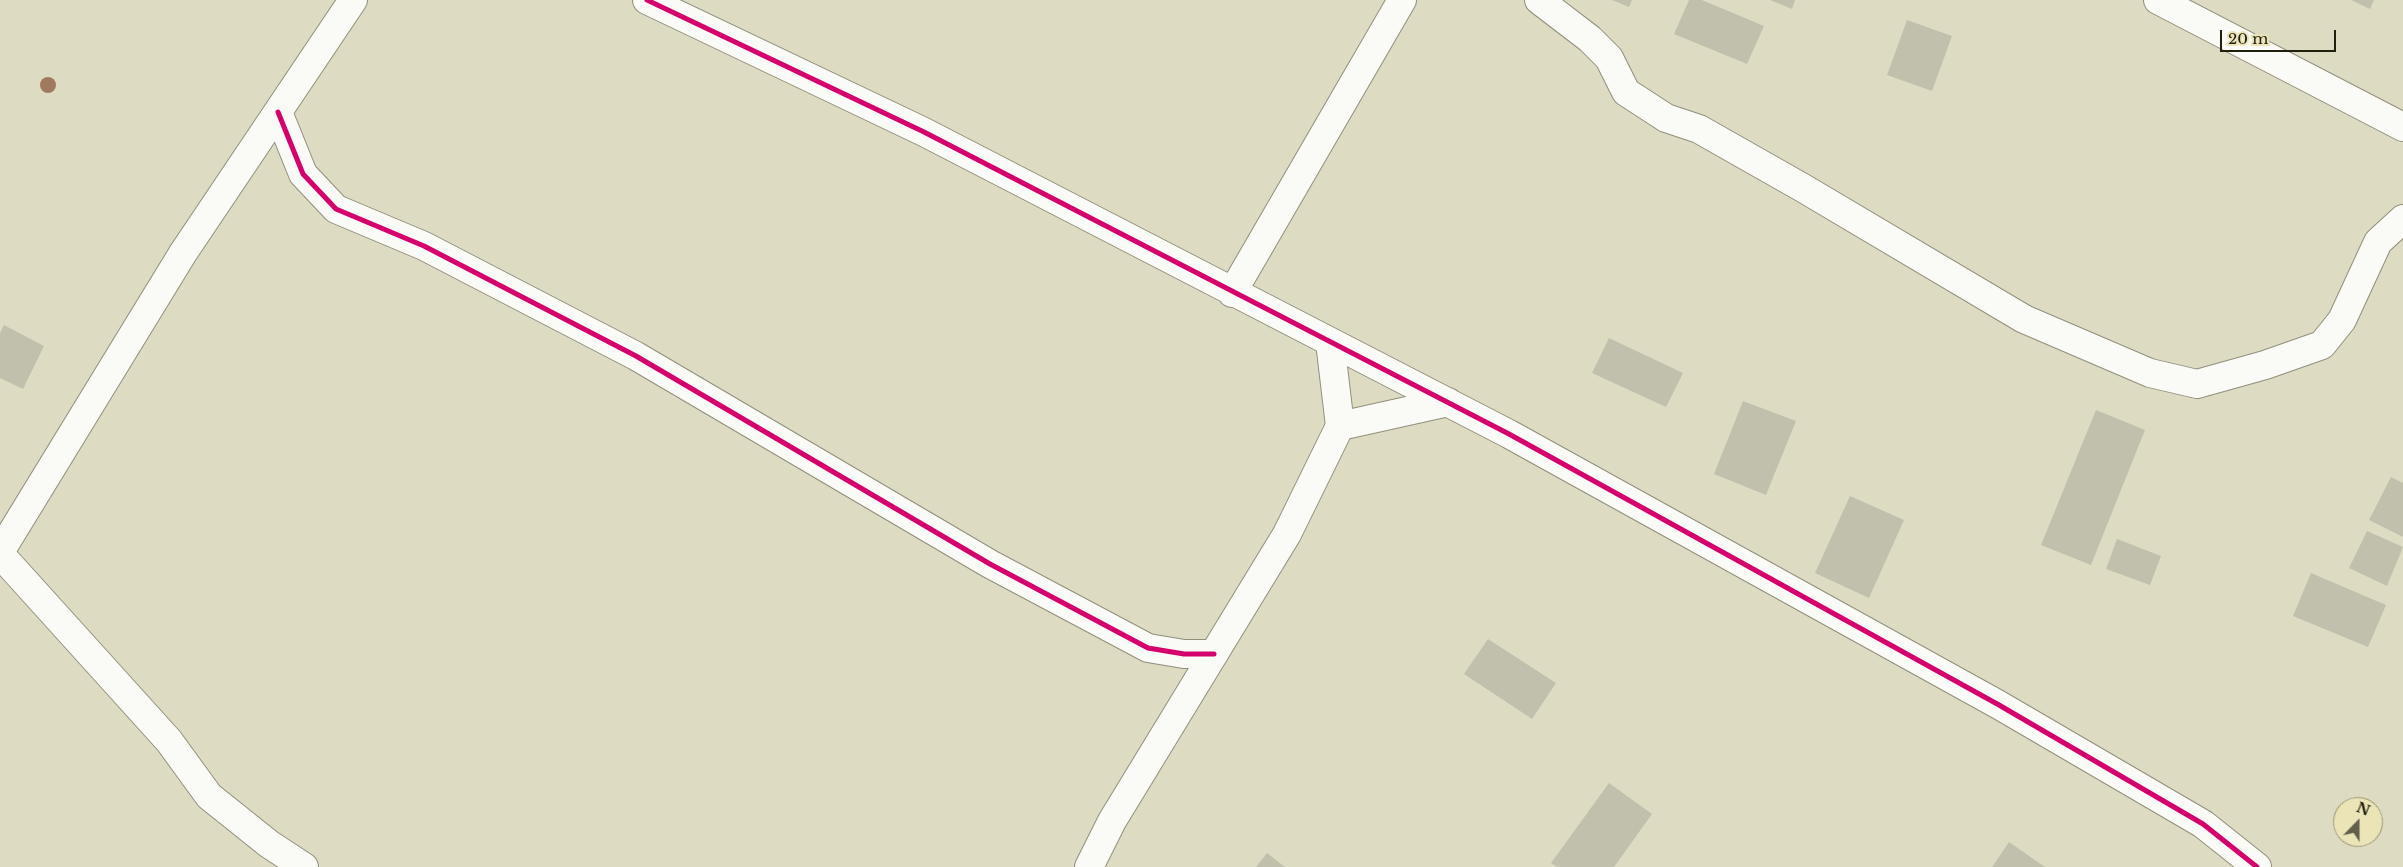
<!DOCTYPE html>
<html>
<head>
<meta charset="utf-8">
<style>
  body { margin:0 }
  #map { position:relative; width:2403px; height:867px; overflow:hidden; background:#dedbc3; font-family:"Libre Baskerville",serif }
  canvas { display:block }
  .north { position:absolute; left:2333px; top:797px; width:50px; height:50px; box-sizing:border-box; background:#eae4b7; border:1px solid #999573; border-radius:50%; rotate:22deg; font-size:14px; font-weight:700; line-height:20px; text-align:center; color:#201e0d }
  .north::after { content:''; display:block; margin:auto; width:18px; height:22px; background:#62604d; clip-path:polygon(50% 0,100% 100%,50% 72%,0 100%) }
  .scale { position:absolute; left:2220px; top:30px; width:116px; height:22px; box-sizing:border-box; border:2px solid #201e0d; border-top:0; padding-left:6px; font-size:15px; line-height:18px; white-space:nowrap; color:#201e0d; -webkit-text-stroke:4px #eae4b7; paint-order:stroke }
</style>
</head>
<body>
<div id="map">
<canvas width="2403" height="867"></canvas>
<div class="north">N</div>
<div class="scale">20 m</div>
</div>
<script>
const ctx = document.querySelector('canvas').getContext('2d');
ctx.lineJoin = 'round';
function fillPath(path, color) {
  ctx.fillStyle = color;
  ctx.fill(path, 'evenodd');
}
function poly(rows) {
  const path = new Path2D();
  for (const r of rows) {
    path.moveTo(r[0], r[1]);
    for (let i = 2; i < r.length; i += 2) path.lineTo(r[i], r[i + 1]);
  }
  return path;
}
function trace(path, color, width, dash) {
  ctx.strokeStyle = color;
  ctx.lineWidth = width;
  ctx.lineCap = dash ? 'butt' : 'round';
  ctx.setLineDash(dash || []);
  ctx.stroke(path);
}
const building = poly([
  [1612,0,1632,0,1629,7],
  [1689,0,1702,0,1764,26,1747,64,1674,34],
  [1770,0,1795,0,1792,9],
  [2351,0,2374,0,2370,9],
  [1907,20,1952,36,1932,91,1887,75],
  [4,325,44,346,23,389,0,378,0,333],
  [1609,338,1683,373,1666,407,1592,373],
  [1743,401,1796,421,1766,495,1714,474],
  [2096,410,2145,430,2091,565,2041,545],
  [2391,477,2403,483,2403,537,2369,520],
  [1850,496,1904,520,1869,598,1815,573],
  [2367,531,2403,547,2387,586,2349,568],
  [2117,539,2161,556,2150,585,2106,569],
  [2311,573,2386,605,2368,647,2293,616],
  [1488,639,1556,683,1532,719,1464,674],
  [1609,783,1652,814,1614,867,1557,867,1551,863],
  [2009,842,2045,867,1992,867],
  [1267,853,1285,867,1256,867]
]);
const minor = poly([
  [647,0,924,132,1509,434,1999,705,2203,824,2257,867],
  [1539,0,1590,39,1609,58,1626,92,1666,118,1699,129,1803,188,2024,319,2150,373,2197,384,2265,365,2322,345,2342,320,2378,242,2403,219],
  [2158,0,2403,127],
  [278,112,303,174,336,209,424,246,636,356,990,564,1148,648,1184,654,1214,654],
  [1232,293,1402,0],
  [1340,426,1448,402],
  [0,552,183,253,353,0],
  [0,554,169,741,209,796,269,844,304,867],
  [1089,867,1112,821,1287,534,1340,426,1330,342]
]);
const cycleway = poly([
  [647,0,924,132,1509,434,1999,705,2203,824,2257,867],
  [278,112,303,174,336,209,424,246,636,356,990,564,1148,648,1184,654,1214,654]
]);
const trees = [
  [48,85]
];
fillPath(building, '#c1c0ac');
trace(minor, '#918f7c', 30);
trace(minor, '#fafaf6', 28);
trace(cycleway, '#d6006c', 5);
ctx.fillStyle = '#9f7a5e';
for (const [x, y] of trees) {
  ctx.beginPath();
  ctx.arc(x, y, 8, 0, 2 * Math.PI);
  ctx.fill();
}
</script>
</body>
</html>
